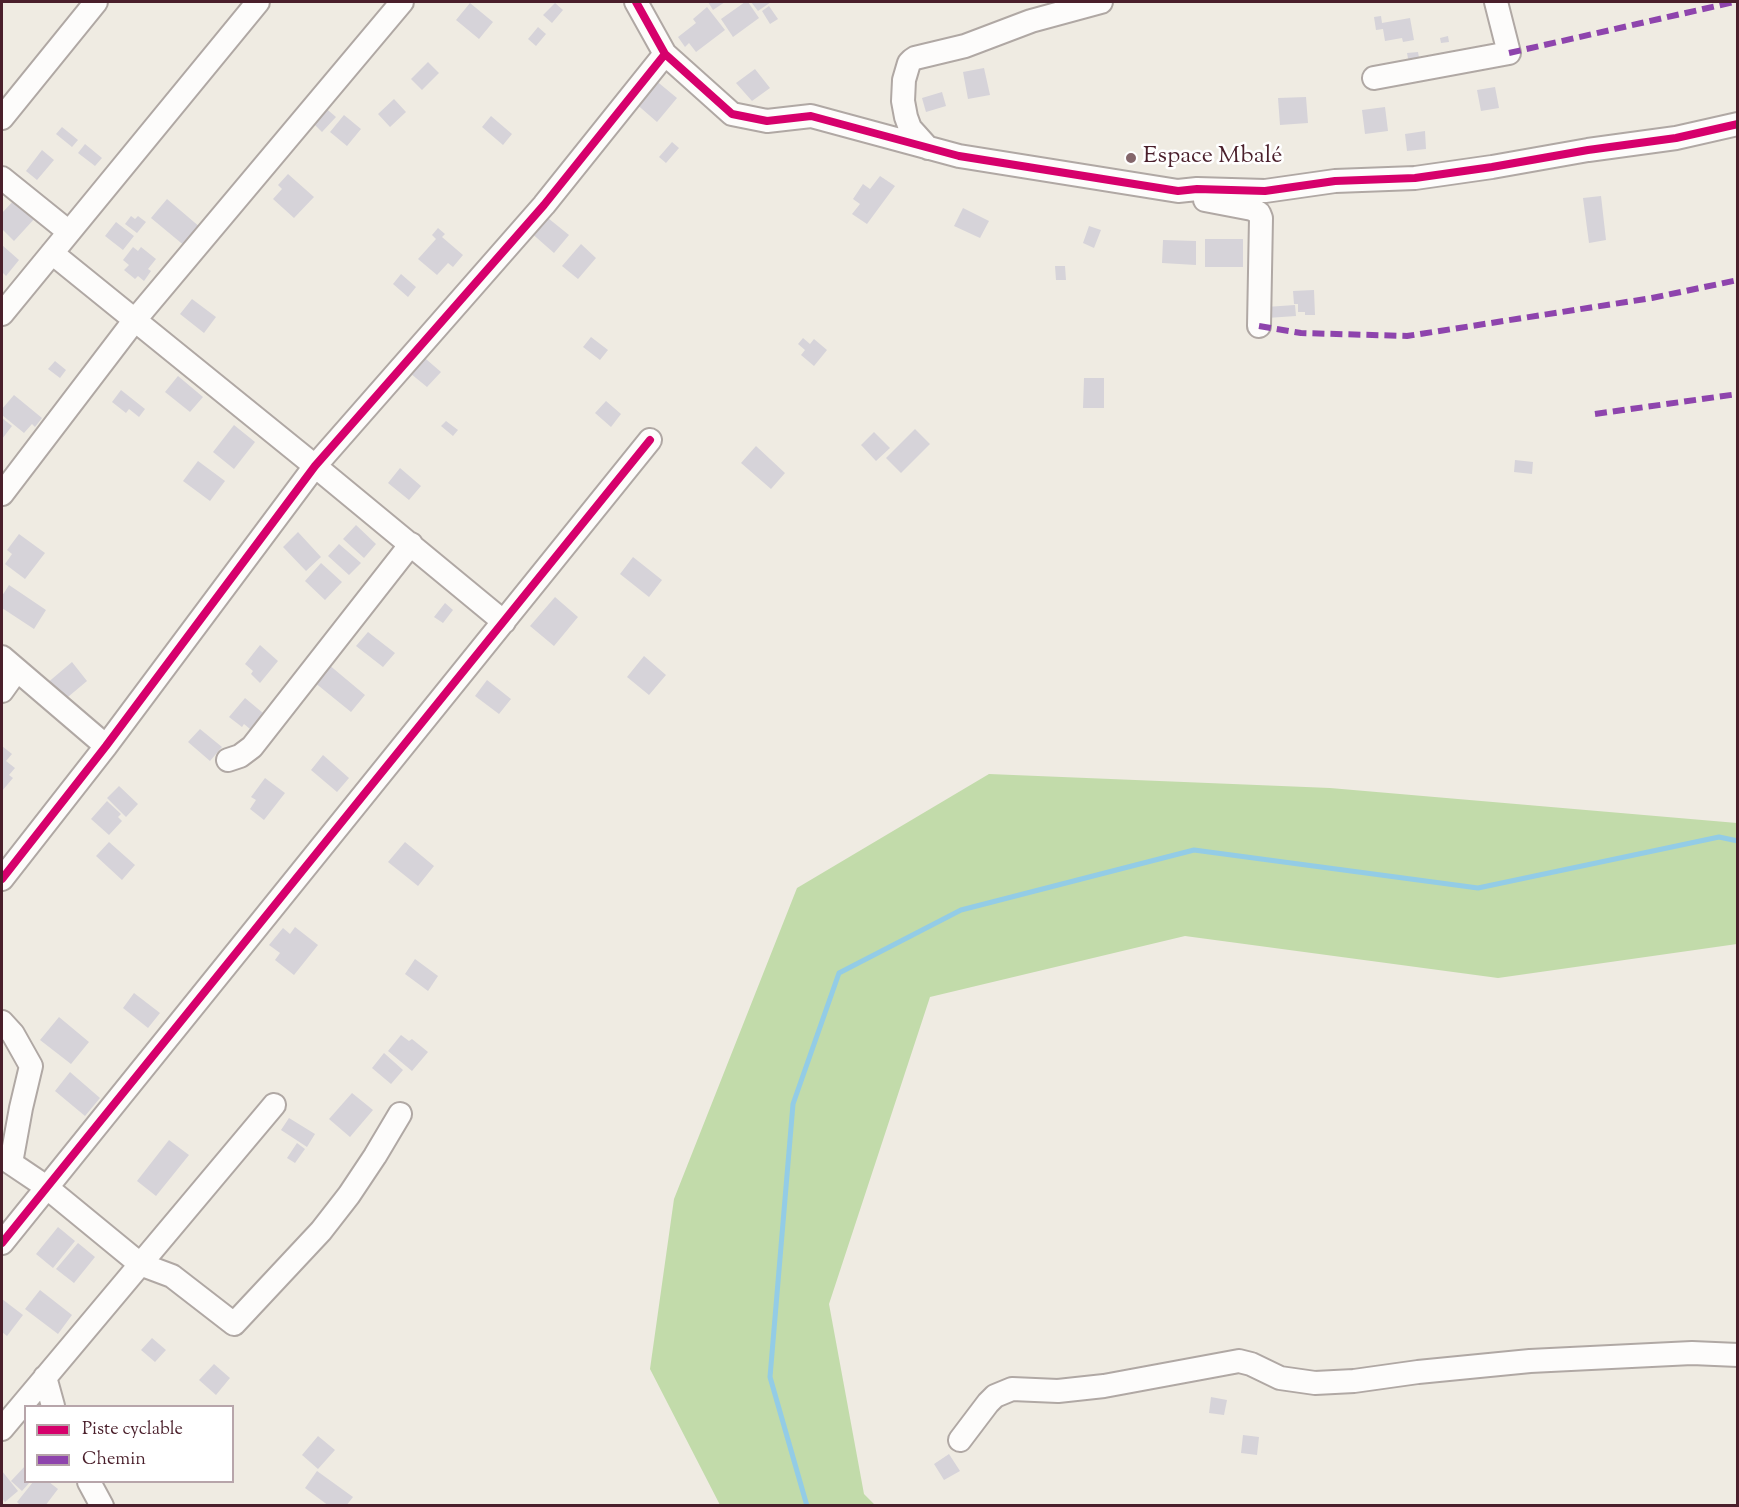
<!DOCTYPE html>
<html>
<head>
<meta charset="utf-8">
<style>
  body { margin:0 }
  #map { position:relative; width:1739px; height:1507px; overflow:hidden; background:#efebe2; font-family:"Sorts Mill Goudy",serif }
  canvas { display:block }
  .frame { position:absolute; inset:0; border:3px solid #4a1f2b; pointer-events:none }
  .legend { position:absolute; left:24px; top:1405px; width:210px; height:78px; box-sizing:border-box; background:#fff; border:2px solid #b7a5aa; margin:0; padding:8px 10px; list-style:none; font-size:18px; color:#4a1f2b }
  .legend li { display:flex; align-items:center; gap:12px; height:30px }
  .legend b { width:30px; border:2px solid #b7a5aa }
</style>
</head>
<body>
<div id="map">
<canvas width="1739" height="1507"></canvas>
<div class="frame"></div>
<ul class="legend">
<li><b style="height:8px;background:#d6006c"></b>Piste cyclable</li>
<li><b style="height:8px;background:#8e44ad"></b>Chemin</li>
</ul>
</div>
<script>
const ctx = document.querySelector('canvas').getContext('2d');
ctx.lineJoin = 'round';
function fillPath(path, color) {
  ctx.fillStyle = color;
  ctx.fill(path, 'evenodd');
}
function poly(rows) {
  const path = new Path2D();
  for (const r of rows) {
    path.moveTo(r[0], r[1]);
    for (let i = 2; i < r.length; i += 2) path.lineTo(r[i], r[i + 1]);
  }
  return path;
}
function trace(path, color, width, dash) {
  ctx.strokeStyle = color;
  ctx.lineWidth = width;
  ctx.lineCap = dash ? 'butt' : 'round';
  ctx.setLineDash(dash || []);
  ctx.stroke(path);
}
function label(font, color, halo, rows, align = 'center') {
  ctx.font = font + ' "Sorts Mill Goudy",serif';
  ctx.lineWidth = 5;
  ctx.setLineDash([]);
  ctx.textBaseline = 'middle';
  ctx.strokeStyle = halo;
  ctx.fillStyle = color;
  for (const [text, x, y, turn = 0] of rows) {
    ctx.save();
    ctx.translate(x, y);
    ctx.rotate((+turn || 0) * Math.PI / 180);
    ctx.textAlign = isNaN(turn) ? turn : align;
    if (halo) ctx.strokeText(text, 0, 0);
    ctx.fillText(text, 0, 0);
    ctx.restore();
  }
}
const green = poly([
  [989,774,1330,788,1737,823,1737,944,1498,978,1185,936,930,997,829,1304,864,1494,875,1505,720,1505,650,1369,674,1199,797,888]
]);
const stream = poly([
  [807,1506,770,1377,793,1104,839,973,961,910,1194,850,1478,888,1719,837,1738,841]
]);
const building = poly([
  [708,2,725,2,713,10],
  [745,2,748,2,759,18,733,37,721,19],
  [751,2,771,2,758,11],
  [470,3,493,22,479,39,456,20],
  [555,3,563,10,552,23,543,15],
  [769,6,778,19,770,24,762,11],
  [707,7,725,30,696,52,689,43,685,47,678,37,696,23,693,19],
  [1381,16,1382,23,1410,18,1414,40,1403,42,1402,38,1385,41,1383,29,1376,30,1374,17],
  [538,27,546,34,536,46,528,39],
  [1448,36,1449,42,1441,43,1440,38],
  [1418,52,1420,63,1409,64,1407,53],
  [428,62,439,73,422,90,411,79],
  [984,68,990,95,968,99,963,72],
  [755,69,770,88,752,101,736,83],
  [654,79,677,98,657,122,634,102],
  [1495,87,1499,108,1481,111,1477,90],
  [942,92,946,106,926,112,922,98],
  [1306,97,1308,123,1280,125,1278,98],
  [394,99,406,112,390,127,378,114],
  [322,105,336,117,322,132,309,119],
  [1385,107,1388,131,1365,134,1362,110],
  [344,115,361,129,347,146,330,132],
  [491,116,512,134,503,145,482,127],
  [62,127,78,140,72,147,56,134],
  [1425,131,1426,149,1407,151,1405,134],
  [672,142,679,148,666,163,659,157],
  [85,144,102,158,95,166,78,153],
  [42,150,54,160,37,180,26,171],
  [288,174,314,197,294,218,273,199,282,189,278,185],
  [880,176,895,186,867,224,852,214,860,204,853,199,863,184,870,189],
  [1601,196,1606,240,1589,243,1583,198],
  [16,198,36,217,14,241,2,229,2,213],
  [167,199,201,228,186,247,151,218],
  [963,208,989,221,980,238,954,226],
  [543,214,569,235,554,253,529,231],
  [131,216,135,219,138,216,146,222,137,233,125,224],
  [116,222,134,236,123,250,105,236],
  [1089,226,1101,230,1094,248,1083,243],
  [438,228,445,234,442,237,463,255,453,267,448,263,437,275,418,259,436,239,432,235],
  [1205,239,1243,239,1243,267,1205,267],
  [1163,240,1196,241,1196,265,1162,263],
  [581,244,596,258,578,279,562,266],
  [2,245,19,260,6,276,2,272],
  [133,247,138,251,141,247,156,259,148,269,151,271,144,281,138,276,135,279,124,270,129,265,123,260],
  [1055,266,1065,266,1066,280,1056,280],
  [401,274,416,287,408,297,393,284],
  [1314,290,1315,315,1305,315,1305,312,1298,312,1298,304,1294,304,1293,291],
  [192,299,216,317,204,333,180,314],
  [1295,305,1296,316,1267,318,1266,307],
  [591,337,608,350,600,360,583,347],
  [803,338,810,344,814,339,827,350,814,366,801,355,805,350,798,344],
  [419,353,441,372,427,387,405,369],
  [55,361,66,370,60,378,48,369],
  [178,376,203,397,190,412,165,392],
  [1084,378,1104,378,1104,408,1083,408],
  [121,390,145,409,139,417,129,409,126,413,112,402],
  [14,395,42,418,35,427,32,424,24,433,2,415,2,409],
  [606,401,621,414,611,427,595,413],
  [2,418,12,426,2,439],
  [446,421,458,430,453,436,441,426],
  [234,425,255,442,234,469,213,452],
  [915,429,930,444,901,473,886,458],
  [874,432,890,448,876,461,861,445],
  [756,446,785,473,771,489,741,463],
  [1515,460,1533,462,1532,474,1514,472],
  [198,461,225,481,210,501,183,481],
  [400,468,421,486,409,500,388,483],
  [356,525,376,544,364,558,343,539],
  [298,532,321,557,306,571,283,547],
  [19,534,45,553,25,579,5,564,12,554,7,550],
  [339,544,361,563,349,575,328,556],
  [633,557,662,580,649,597,620,574],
  [321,563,342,582,325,600,305,581],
  [9,585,46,610,34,629,2,608,2,596],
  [555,597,578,617,554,646,530,626],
  [445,603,453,610,443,623,434,617],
  [368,632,395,653,383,667,356,646],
  [260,645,278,661,260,683,251,674,253,671,245,664],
  [644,656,666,675,649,695,627,677],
  [72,662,87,681,62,702,46,684],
  [328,664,365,695,351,712,314,682],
  [487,680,511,699,499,714,475,696],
  [245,698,263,713,250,729,244,724,242,727,229,717],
  [200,729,222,747,210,761,188,742],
  [2,746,12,754,6,761,15,768,9,775,13,778,2,791],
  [323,755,349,778,337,792,311,770],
  [265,778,285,793,264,820,250,809,256,800,251,797],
  [119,786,138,804,126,817,107,798],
  [107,801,121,814,118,817,122,821,109,835,91,819],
  [109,842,135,865,122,880,96,856],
  [405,842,434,866,418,886,388,862],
  [295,927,318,945,294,975,275,960,280,953,269,945,283,928,290,934],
  [415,959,438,976,428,991,405,974],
  [134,993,160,1013,148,1028,123,1008],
  [59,1017,89,1042,71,1064,40,1040],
  [401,1035,409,1041,412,1039,428,1052,412,1071,388,1051],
  [384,1053,403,1070,391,1084,372,1068],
  [70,1072,100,1098,85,1116,55,1091],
  [352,1093,373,1110,350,1137,329,1119],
  [289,1118,315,1134,307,1147,281,1130],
  [169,1140,189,1155,156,1196,137,1181],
  [297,1143,305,1149,295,1163,287,1158],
  [58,1227,75,1241,53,1268,36,1254],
  [78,1243,95,1257,74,1283,56,1269],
  [40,1290,72,1315,58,1334,25,1309],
  [2,1299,23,1315,7,1336,2,1332],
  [152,1338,166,1350,155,1362,141,1350],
  [214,1364,230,1378,216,1395,199,1380],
  [1211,1397,1227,1400,1224,1415,1209,1413],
  [1243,1435,1259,1437,1257,1455,1241,1453],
  [318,1436,335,1450,318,1469,302,1455],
  [949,1454,960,1471,944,1480,934,1464],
  [26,1465,26,1482,30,1482,22,1491,11,1481],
  [2,1471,18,1491,5,1502,2,1498],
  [317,1471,353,1497,346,1506,329,1506,305,1488],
  [33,1482,49,1482,58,1489,45,1506,21,1506,17,1502]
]);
const minor = poly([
  [636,2,665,54,732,114,767,121,811,116,959,156,1178,191,1197,189,1265,191,1335,181,1415,178,1492,167,1588,150,1676,138,1738,124],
  [1374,78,1509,53,1496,2],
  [2,118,96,2],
  [928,148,910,128,906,117,903,101,904,80,909,63,912,60,915,58,965,46,1031,21,1101,2],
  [2,178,69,232],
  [1205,200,1252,209,1259,213,1261,218,1259,326],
  [52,253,315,466,504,622],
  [2,314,258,2],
  [2,494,134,321,402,2],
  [2,657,106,746],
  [2,691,17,670],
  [228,760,240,756,252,747,411,544],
  [2,879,106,746,315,466,544,205,665,54],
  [2,1022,13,1034,31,1066,21,1108,11,1163],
  [2,1157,45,1186,140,1264,172,1276,234,1324,321,1231,349,1195,375,1156,400,1114],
  [2,1243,650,440],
  [45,1377,53,1406],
  [2,1429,274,1105],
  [960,1440,988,1403,995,1396,1012,1389,1058,1391,1104,1386,1239,1361,1251,1364,1280,1378,1315,1383,1354,1381,1418,1372,1530,1361,1692,1353,1738,1355],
  [89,1482,102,1506]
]);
const quiet = poly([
  [1509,53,1734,2],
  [1259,326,1301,333,1407,336,1652,298,1738,280],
  [1595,414,1738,394]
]);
const cycleway = poly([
  [636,2,665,54,732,114,767,121,811,116,959,156,1178,191,1197,189,1265,191,1335,181,1415,178,1492,167,1588,150,1676,138,1738,124],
  [2,879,106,746,315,466,544,205,665,54],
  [2,1243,650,440]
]);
const markers = [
  [1131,158,6,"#84666b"]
];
const poiNames = [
  ["Espace Mbalé",1143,158]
];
fillPath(green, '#c2dbaa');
trace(stream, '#93cce6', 5);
fillPath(building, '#d6d3d9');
trace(minor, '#b0a8a4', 26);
trace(minor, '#fdfcfb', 22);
trace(quiet, '#8e44ad', 6, [12, 6]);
trace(cycleway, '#d6006c', 8);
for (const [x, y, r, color] of markers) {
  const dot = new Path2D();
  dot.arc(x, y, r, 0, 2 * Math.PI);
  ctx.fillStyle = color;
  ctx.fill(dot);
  trace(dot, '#fff', 2);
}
label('24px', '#4a1f2b', '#fff', poiNames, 'left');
</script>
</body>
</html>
